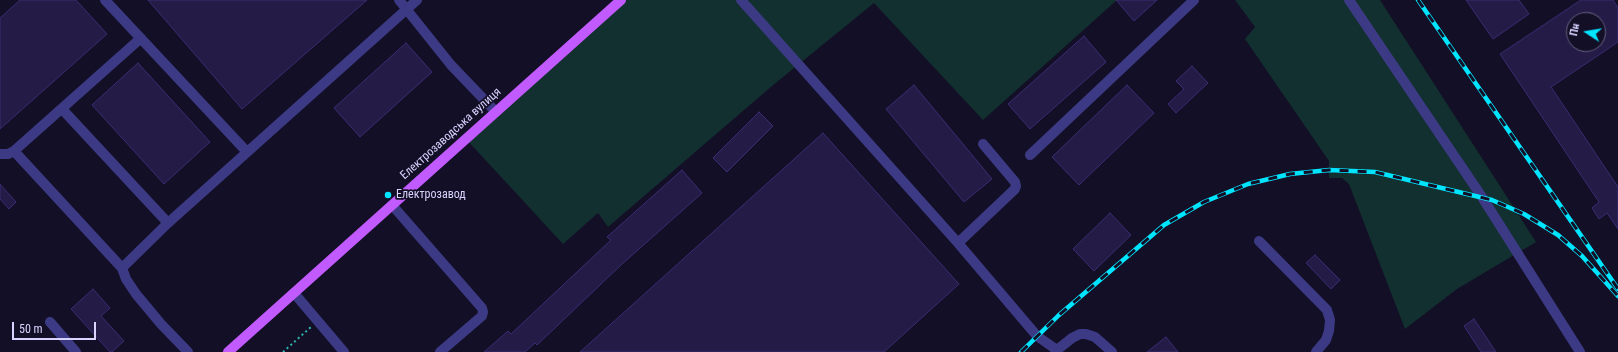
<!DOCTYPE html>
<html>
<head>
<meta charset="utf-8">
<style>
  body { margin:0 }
  #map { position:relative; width:1618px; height:352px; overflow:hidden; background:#130f26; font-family:"Roboto Condensed",sans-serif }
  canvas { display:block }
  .north { position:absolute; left:1566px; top:12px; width:40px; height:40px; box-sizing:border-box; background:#130f26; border:1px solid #625e7d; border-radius:50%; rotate:282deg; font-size:11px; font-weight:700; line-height:16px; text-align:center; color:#d9d4ff }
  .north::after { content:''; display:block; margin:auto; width:14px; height:18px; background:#00e5ff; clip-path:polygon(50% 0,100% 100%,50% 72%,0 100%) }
  .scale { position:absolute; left:12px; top:322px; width:84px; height:18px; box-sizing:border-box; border:2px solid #d9d4ff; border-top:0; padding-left:5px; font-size:12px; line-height:14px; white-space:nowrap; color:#d9d4ff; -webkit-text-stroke:3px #130f26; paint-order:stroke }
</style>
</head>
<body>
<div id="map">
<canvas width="1618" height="352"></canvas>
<div class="north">Пн</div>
<div class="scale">50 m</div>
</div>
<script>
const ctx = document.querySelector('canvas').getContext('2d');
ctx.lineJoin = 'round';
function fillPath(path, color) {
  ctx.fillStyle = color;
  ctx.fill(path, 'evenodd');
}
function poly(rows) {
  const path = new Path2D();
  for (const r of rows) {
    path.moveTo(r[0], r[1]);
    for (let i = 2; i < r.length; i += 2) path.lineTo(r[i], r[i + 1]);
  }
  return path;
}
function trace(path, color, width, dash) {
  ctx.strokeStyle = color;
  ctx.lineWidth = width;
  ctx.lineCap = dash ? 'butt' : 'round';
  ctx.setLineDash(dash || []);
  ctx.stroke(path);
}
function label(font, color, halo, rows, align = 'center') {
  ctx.font = font + ' "Roboto Condensed",sans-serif';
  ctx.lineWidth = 3.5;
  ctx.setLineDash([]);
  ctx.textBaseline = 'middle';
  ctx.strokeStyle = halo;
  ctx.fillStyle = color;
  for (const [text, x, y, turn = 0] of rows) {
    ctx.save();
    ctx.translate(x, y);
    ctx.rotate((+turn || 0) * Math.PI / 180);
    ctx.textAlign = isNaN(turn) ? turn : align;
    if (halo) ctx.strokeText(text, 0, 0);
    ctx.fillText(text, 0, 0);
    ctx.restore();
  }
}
const green = poly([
  [621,0,1117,0,983,120,874,3,772,86,608,227,598,213,563,244,466,139],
  [1235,0,1380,0,1536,242,1457,289,1405,329,1349,184,1342,178,1329,178,1329,161,1245,39,1255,27]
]);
const building = poly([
  [20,0,76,0,107,34,0,129,0,18,20,0],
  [148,0,367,0,242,109,148,0],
  [1116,0,1157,0,1134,21,1116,0],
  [1466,0,1519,0,1529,14,1493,39,1466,0],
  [1581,0,1613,0,1618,8,1618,42,1551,87,1618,187,1618,229,1607,213,1599,219,1592,208,1599,202,1500,54,1581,0],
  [1574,20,1598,20,1598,44,1574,44,1574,20],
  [1084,36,1106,62,1030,129,1008,104,1084,36],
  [406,43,432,72,360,137,334,108,406,43],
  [138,63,210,142,164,184,92,105,138,63],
  [1192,66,1208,83,1176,113,1168,104,1184,89,1176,81,1192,66],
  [914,85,992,179,964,202,886,109,914,85],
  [1127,85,1154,113,1079,185,1052,157,1127,85],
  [759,112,773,126,727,172,713,158,759,112],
  [823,133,959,284,884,352,580,352,823,133],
  [682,170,702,193,621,265,537,345,535,343,525,352,484,352,508,331,511,334,611,240,607,237,682,170],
  [0,184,16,202,9,209,0,199,0,184],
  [1110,213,1131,235,1094,271,1073,249,1110,213],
  [1315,255,1340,280,1331,289,1306,263,1315,255],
  [93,289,110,308,101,316,124,341,112,352,110,352,71,309,93,289],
  [1474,319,1496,352,1481,352,1464,326,1474,319],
  [1166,337,1178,352,1147,352,1166,337]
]);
const path = poly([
  [283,352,311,327]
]);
const minor = poly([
  [105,0,247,152],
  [399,0,451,65,496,112],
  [741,0,958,243,1037,336,1057,350,1055,352],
  [1349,0,1482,197,1580,352],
  [62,109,168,223,417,0],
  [14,151,122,268,126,279,136,294,161,324,188,352],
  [0,154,8,154,14,151,141,38],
  [1030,155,1194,0],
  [392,205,482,308,483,312,482,316,440,352],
  [1259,241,1327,310,1330,320,1329,331,1326,340,1316,352],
  [958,243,1015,189,1016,186,1015,182,983,144],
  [122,268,168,223],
  [294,293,344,352],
  [50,322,76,352],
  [1057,350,1072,338,1080,334,1086,334,1095,337,1112,352]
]);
const major = poly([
  [228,352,621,0]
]);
const rail = poly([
  [1418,0,1618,289],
  [1021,352,1059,315,1164,225,1204,202,1248,184,1290,174,1329,170,1375,172,1492,200,1524,214,1558,235,1582,256,1618,296]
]);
const markers = [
  [388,195,4,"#00e5ff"]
];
const streetNames = [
  ["Електрозаводська вулиця",451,134,-42]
];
const poiNames = [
  ["Електрозавод",396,195]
];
fillPath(green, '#12302f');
fillPath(building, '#241b47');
trace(building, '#3b2d73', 1);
trace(path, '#2fb8b0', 2, [2, 3]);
trace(minor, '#3d3a85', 10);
trace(major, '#c25bff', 10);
trace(rail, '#00e5ff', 4.5);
trace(rail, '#130f26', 3, [9]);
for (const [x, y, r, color] of markers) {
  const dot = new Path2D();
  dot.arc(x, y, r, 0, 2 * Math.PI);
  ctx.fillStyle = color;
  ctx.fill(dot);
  trace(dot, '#130f26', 1.5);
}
label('12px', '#d9d4ff', '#130f26', streetNames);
label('12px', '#d9d4ff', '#130f26', poiNames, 'left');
</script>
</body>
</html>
